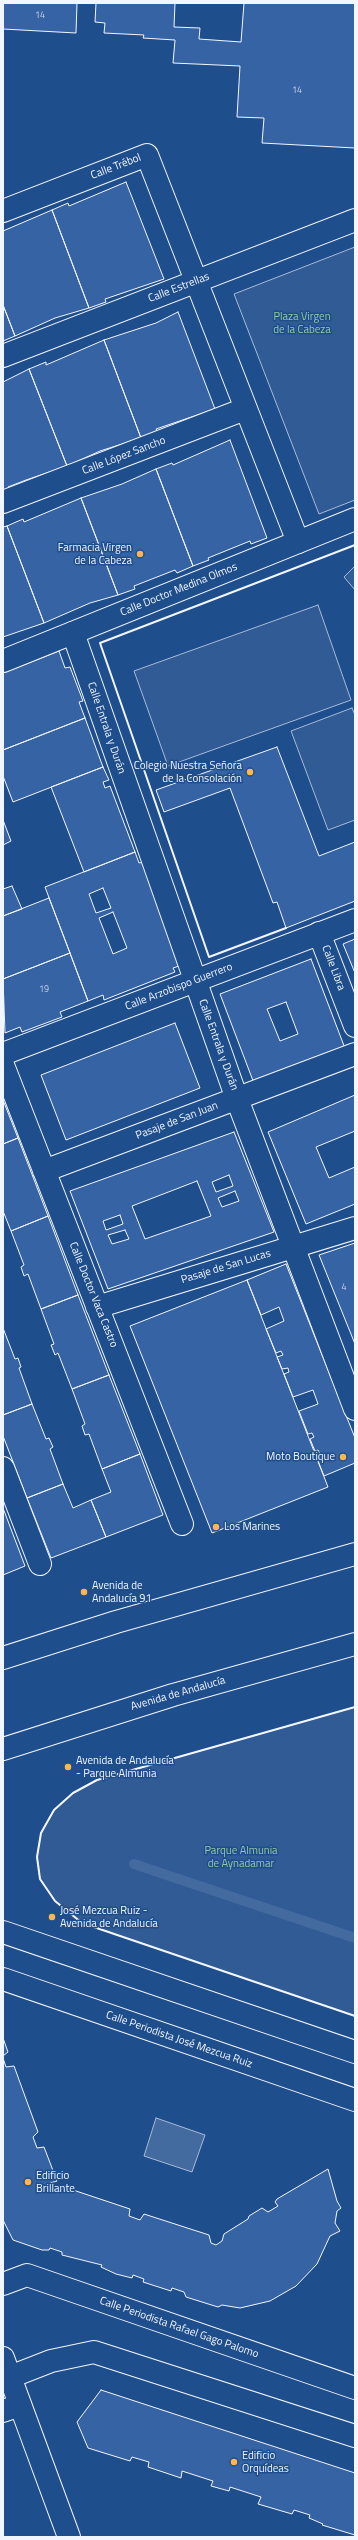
<!DOCTYPE html>
<html>
<head>
<meta charset="utf-8">
<style>
  body { margin:0 }
  #map { position:relative; width:358px; height:2540px; overflow:hidden; background:#1f4e8c; font-family:"Titillium Web",sans-serif }
  canvas { display:block }
  .frame { position:absolute; inset:0; border:4px solid #f2f6ff; pointer-events:none }
</style>
</head>
<body>
<div id="map">
<canvas width="358" height="2540"></canvas>
<div class="frame"></div>
</div>
<script>
const ctx = document.querySelector('canvas').getContext('2d');
ctx.lineJoin = 'round';
function fillPath(path, color) {
  ctx.fillStyle = color;
  ctx.fill(path, 'evenodd');
}
function poly(rows) {
  const path = new Path2D();
  for (const r of rows) {
    path.moveTo(r[0], r[1]);
    for (let i = 2; i < r.length; i += 2) path.lineTo(r[i], r[i + 1]);
  }
  return path;
}
function trace(path, color, width, dash) {
  ctx.strokeStyle = color;
  ctx.lineWidth = width;
  ctx.lineCap = dash ? 'butt' : 'round';
  ctx.setLineDash(dash || []);
  ctx.stroke(path);
}
function label(font, color, halo, rows, align = 'center') {
  ctx.font = font + ' "Titillium Web",sans-serif';
  ctx.lineWidth = 3;
  ctx.setLineDash([]);
  ctx.textBaseline = 'middle';
  ctx.strokeStyle = halo;
  ctx.fillStyle = color;
  for (const [text, x, y, turn = 0] of rows) {
    ctx.save();
    ctx.translate(x, y);
    ctx.rotate((+turn || 0) * Math.PI / 180);
    ctx.textAlign = isNaN(turn) ? turn : align;
    if (halo) ctx.strokeText(text, 0, 0);
    ctx.fillText(text, 0, 0);
    ctx.restore();
  }
}
const green = poly([
  [355,247,355,500,319,514,234,294,355,247],
  [355,566,355,590,344,577,355,566],
  [318,605,351,700,168,766,134,671,318,605],
  [352,708,355,715,355,820,328,830,291,731,352,708],
  [355,1707,355,2016,82,1923,55,1901,40,1879,37,1857,41,1833,54,1810,73,1793,97,1780,355,1707]
]);
const water = poly([
  [156,2118,205,2135,192,2172,144,2156,156,2118]
]);
const stream = poly([
  [134,1864,355,1938]
]);
const building = poly([
  [3,3,77,3,76,33,3,29,3,3],
  [96,3,175,3,174,27,200,28,199,39,241,42,244,3,355,3,355,148,262,143,264,118,237,117,240,66,173,63,175,40,143,38,144,35,104,33,105,23,95,22,96,3],
  [126,182,164,279,105,299,106,302,89,308,52,210,68,203,69,206,126,182],
  [52,210,89,308,55,318,15,336,3,305,3,231,52,210],
  [3,305,15,336,3,341,3,305],
  [178,312,215,409,156,429,158,432,141,438,104,340,156,323,178,312],
  [104,340,141,438,100,451,67,466,29,369,46,362,46,365,104,340],
  [29,369,67,466,26,480,8,487,9,489,3,491,3,382,29,369],
  [230,440,267,538,251,544,250,541,208,558,209,560,193,566,156,469,172,463,173,465,230,440],
  [156,469,193,566,177,573,175,570,134,586,135,589,118,595,81,498,122,484,156,469],
  [81,498,118,595,90,603,44,623,7,526,23,519,24,522,81,498],
  [7,526,44,623,3,637,3,527,7,526],
  [59,651,65,668,70,667,83,701,79,702,85,718,3,750,3,673,59,651],
  [85,718,103,767,13,802,3,776,3,750,85,718],
  [277,747,319,856,355,842,355,901,286,928,277,902,273,903,230,788,164,812,156,790,277,747],
  [103,767,109,780,103,782,105,788,110,786,135,852,84,872,51,787,103,767],
  [3,820,11,841,3,845,3,820],
  [135,852,139,863,144,862,179,966,173,968,175,972,104,1000,103,995,88,1001,45,887,135,852],
  [103,888,111,908,96,913,89,894,103,888],
  [113,912,127,948,113,954,99,918,113,912],
  [12,886,22,909,3,916,3,889,12,886],
  [49,898,70,953,3,979,3,916,49,898],
  [355,939,355,973,343,944,355,939],
  [70,953,88,1001,60,1012,62,1017,22,1032,20,1027,5,1033,3,979,70,953],
  [311,959,346,1051,255,1086,220,994,311,959],
  [286,1002,298,1034,280,1041,267,1009,286,1002],
  [175,1023,200,1088,66,1140,41,1075,175,1023],
  [355,1095,355,1131,316,1147,329,1178,355,1167,355,1204,306,1224,268,1132,355,1095],
  [3,1100,18,1138,3,1144,3,1100],
  [234,1132,274,1232,108,1289,70,1191,234,1132],
  [229,1175,233,1186,216,1192,212,1182,229,1175],
  [197,1181,211,1216,145,1239,132,1206,197,1181],
  [235,1191,239,1201,222,1207,218,1198,235,1191],
  [120,1215,123,1224,106,1230,103,1221,120,1215],
  [125,1230,129,1239,112,1244,108,1235,125,1230],
  [18,1138,48,1216,11,1231,3,1211,3,1144,18,1138],
  [48,1216,78,1295,41,1309,28,1274,24,1276,21,1267,24,1265,11,1231,48,1216],
  [355,1243,355,1344,319,1255,355,1243],
  [286,1264,355,1438,355,1463,324,1476,316,1456,320,1454,318,1450,315,1451,310,1439,314,1437,312,1433,308,1434,299,1411,318,1404,313,1390,293,1397,284,1374,289,1372,288,1368,282,1369,277,1357,283,1355,281,1351,276,1353,266,1329,284,1321,279,1307,261,1315,247,1280,286,1264],
  [247,1280,328,1487,212,1533,130,1326,247,1280],
  [78,1295,109,1375,72,1389,58,1353,55,1355,51,1345,54,1344,41,1309,78,1295],
  [3,1328,15,1359,18,1358,21,1367,19,1368,32,1404,3,1415,3,1328],
  [109,1375,140,1454,102,1469,89,1434,85,1435,82,1426,85,1424,72,1389,109,1375],
  [32,1404,46,1439,49,1438,53,1447,50,1449,63,1484,27,1498,3,1436,3,1415,32,1404],
  [140,1454,163,1515,106,1537,91,1500,111,1492,102,1469,140,1454],
  [63,1484,73,1508,91,1500,106,1537,51,1558,27,1498,63,1484],
  [3,1508,25,1566,3,1575,3,1508],
  [3,2038,8,2052,3,2056,3,2038],
  [3,2058,6,2067,14,2066,38,2132,33,2137,37,2148,44,2147,57,2181,50,2183,53,2191,58,2193,65,2187,73,2190,130,2209,129,2216,140,2220,144,2214,209,2235,211,2243,216,2245,222,2241,224,2234,248,2219,249,2216,262,2208,268,2212,278,2206,275,2202,277,2199,328,2169,337,2201,341,2208,337,2211,335,2223,340,2231,330,2236,317,2264,296,2286,270,2301,240,2308,222,2305,218,2307,186,2297,184,2292,172,2288,171,2291,143,2282,144,2279,133,2275,132,2278,116,2274,101,2267,102,2265,62,2255,62,2252,50,2248,49,2250,42,2250,13,2240,3,2220,3,2058],
  [101,2390,355,2473,355,2535,322,2525,323,2524,309,2518,310,2515,294,2510,292,2514,258,2504,261,2497,230,2487,229,2491,211,2486,213,2481,182,2471,181,2478,148,2467,149,2462,132,2457,130,2461,88,2448,77,2422,101,2390]
]);
const street = poly([
  [3,211,147,155,298,542],
  [3,356,355,220],
  [3,502,245,409],
  [73,633,237,1099,355,1409],
  [319,933,355,1026],
  [3,1065,182,1524],
  [44,1171,355,1054],
  [97,1307,355,1228],
  [3,1468,40,1564],
  [3,2411,20,2405]
]);
const secondary = poly([
  [3,661,355,519],
  [3,1054,355,920],
  [3,1932,355,2052],
  [3,1979,355,2100],
  [3,2284,27,2275,355,2388],
  [10,2377,51,2361,94,2352,355,2436]
]);
const primary = poly([
  [3,1658,116,1622,355,1554],
  [3,1749,173,1695,355,1644],
  [3,2358,69,2537]
]);
const wall = poly([
  [286,928,209,957,100,643,355,545],
  [355,1707,97,1780,73,1793,54,1810,41,1833,37,1857,40,1879,55,1901,82,1923,355,2016]
]);
const markers = [
  [140,554,4,"#ffb74d"],
  [250,772,4,"#ffb74d"],
  [343,1457,4,"#ffb74d"],
  [216,1527,4,"#ffb74d"],
  [84,1592,4,"#ffb74d"],
  [68,1767,4,"#ffb74d"],
  [52,1917,4,"#ffb74d"],
  [28,2182,4,"#ffb74d"],
  [234,2462,4,"#ffb74d"]
];
const numberNames = [
  ["14",40,16],
  ["14",297,91],
  ["19",44,990],
  ["4",344,1288]
];
const streetNames = [
  ["Calle Trébol",116,167,-21],
  ["Calle Estrellas",179,288,-21],
  ["Calle López Sancho",124,456,-21],
  ["Calle Doctor Medina Olmos",179,590,-22],
  ["Calle Entrala y Durán",106,728,71],
  ["Calle Libra",333,968,69],
  ["Calle Arzobispo Guerrero",179,987,-21],
  ["Calle Entrala y Durán",218,1045,70],
  ["Pasaje de San Juan",177,1121,-21],
  ["Pasaje de San Lucas",226,1267,-17],
  ["Calle Doctor Vaca Castro",93,1295,68],
  ["Avenida de Andalucía",178,1694,-16],
  ["Calle Periodista José Mezcua Ruiz",179,2040,19],
  ["Calle Periodista Rafael Gago Palomo",179,2328,19]
];
const parkNames = [
  ["Plaza Virgen",302,317],
  ["de la Cabeza",302,330],
  ["Parque Almunia",241,1851],
  ["de Aynadamar",241,1864]
];
const poiNames = [
  ["Farmacia Virgen",132,548,"right"],
  ["de la Cabeza",132,561,"right"],
  ["Colegio Nuestra Señora",242,766,"right"],
  ["de la Consolación",242,779,"right"],
  ["Moto Boutique",335,1457,"right"],
  ["Los Marines",224,1527],
  ["Avenida de",92,1586],
  ["Andalucía 91",92,1599],
  ["Avenida de Andalucía",76,1761],
  ["- Parque Almunia",76,1774],
  ["José Mezcua Ruiz -",60,1911],
  ["Avenida de Andalucía",60,1924],
  ["Edificio",36,2176],
  ["Brillante",36,2189],
  ["Edificio",242,2456],
  ["Orquídeas",242,2469]
];
fillPath(green, '#305b95');
trace(green, '#a8bbd7', 1);
fillPath(water, '#446ba0');
trace(water, '#a8bbd7', 1);
trace(stream, '#446ba0', 10);
fillPath(building, '#3563a3');
trace(building, '#f2f6ff', 1);
trace(street, '#f2f6ff', 24);
trace(secondary, '#f2f6ff', 24);
trace(primary, '#f2f6ff', 24);
trace(street, '#1f4e8c', 22);
trace(secondary, '#1f4e8c', 22);
trace(primary, '#1f4e8c', 22);
trace(wall, '#f2f6ff', 2);
for (const [x, y, r, color] of markers) {
  const dot = new Path2D();
  dot.arc(x, y, r, 0, 2 * Math.PI);
  ctx.fillStyle = color;
  ctx.fill(dot);
  trace(dot, '#1f4e8c', 1.5);
}
label('9px', '#c3d1e8', null, numberNames);
label('11px', '#f2f6ff', '#1f4e8c', streetNames);
label('11px', '#97c8a6', '#1f4e8c', parkNames);
label('11px', '#f2f6ff', '#1f4e8c', poiNames, 'left');
</script>
</body>
</html>
